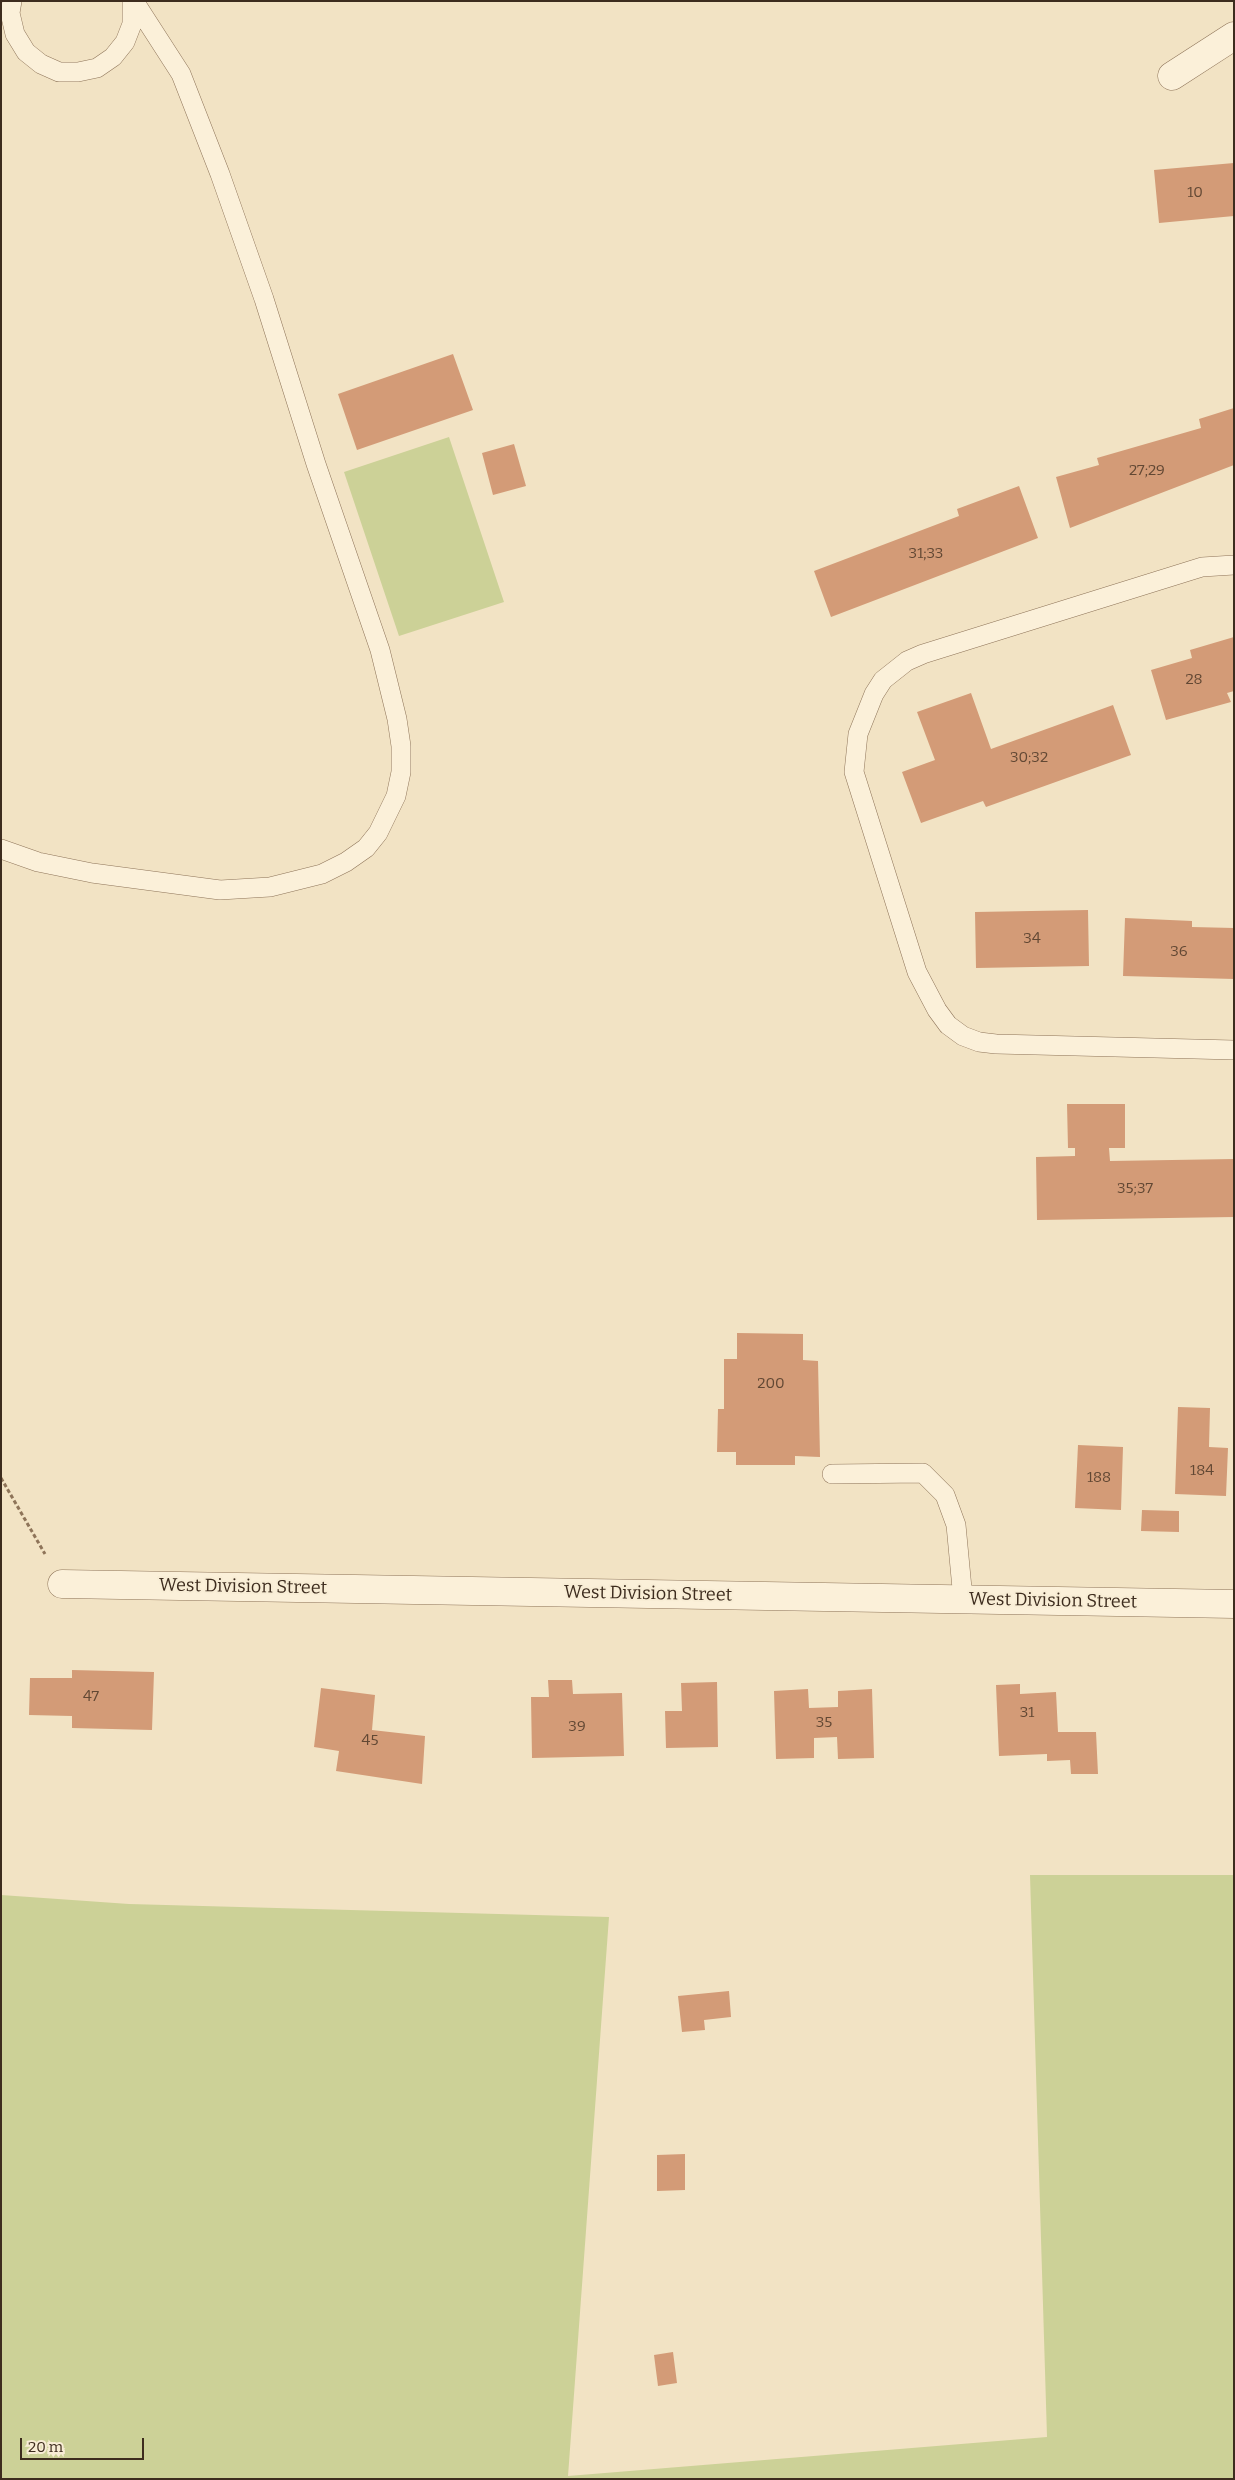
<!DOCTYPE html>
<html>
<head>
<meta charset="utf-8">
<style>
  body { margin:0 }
  #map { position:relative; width:1235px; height:2480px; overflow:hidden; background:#f2e3c4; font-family:Bitter,serif }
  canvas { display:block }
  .frame { position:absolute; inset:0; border:2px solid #3d2c1e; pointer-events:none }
  .scale { position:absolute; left:20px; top:2438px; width:124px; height:22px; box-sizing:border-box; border:2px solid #3d2c1e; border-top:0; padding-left:6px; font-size:15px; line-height:18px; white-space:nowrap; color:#3d2c1e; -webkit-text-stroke:4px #f8edd5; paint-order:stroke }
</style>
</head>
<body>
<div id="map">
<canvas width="1235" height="2480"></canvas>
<div class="frame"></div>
<div class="scale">20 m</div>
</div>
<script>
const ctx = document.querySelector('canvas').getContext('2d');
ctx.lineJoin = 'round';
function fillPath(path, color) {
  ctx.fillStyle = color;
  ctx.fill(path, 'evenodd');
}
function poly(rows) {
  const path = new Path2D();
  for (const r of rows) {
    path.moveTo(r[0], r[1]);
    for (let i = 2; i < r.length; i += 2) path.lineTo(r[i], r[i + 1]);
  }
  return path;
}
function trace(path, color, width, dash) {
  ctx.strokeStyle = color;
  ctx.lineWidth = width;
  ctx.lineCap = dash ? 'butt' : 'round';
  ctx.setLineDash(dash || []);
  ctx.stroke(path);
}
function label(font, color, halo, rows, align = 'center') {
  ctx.font = font + ' Bitter,serif';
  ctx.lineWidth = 4;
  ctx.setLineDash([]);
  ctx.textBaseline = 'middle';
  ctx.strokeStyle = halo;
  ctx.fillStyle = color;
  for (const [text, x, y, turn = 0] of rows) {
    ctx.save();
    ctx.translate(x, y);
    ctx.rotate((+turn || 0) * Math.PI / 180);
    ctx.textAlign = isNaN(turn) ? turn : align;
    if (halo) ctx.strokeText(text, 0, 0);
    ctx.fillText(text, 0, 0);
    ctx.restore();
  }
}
const green = poly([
  [449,437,504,602,399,636,344,472],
  [1030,1875,1234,1875,1234,2479,1,2479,1,1895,129,1904,609,1917,568,2476,1047,2437]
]);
const building = poly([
  [1234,163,1234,216,1159,223,1154,170],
  [453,354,473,410,357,450,338,394],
  [1234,408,1234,465,1070,528,1056,477,1099,465,1097,458,1201,428,1199,419],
  [514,444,526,486,493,495,482,453],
  [1019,486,1038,538,831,617,814,571,959,516,957,509],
  [1234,637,1234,691,1227,693,1231,702,1166,720,1151,670,1192,658,1190,650],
  [971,693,991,749,1113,705,1131,755,986,807,983,801,921,823,902,772,935,760,917,712],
  [1088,910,1089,966,976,968,975,912],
  [1125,918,1192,921,1192,927,1234,928,1234,979,1123,976],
  [1067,1104,1125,1104,1125,1148,1109,1148,1110,1161,1234,1159,1234,1217,1037,1220,1036,1157,1075,1156,1075,1148,1068,1148],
  [737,1333,803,1334,803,1360,818,1361,820,1457,795,1456,795,1465,736,1465,736,1452,717,1452,718,1409,724,1409,724,1359,737,1359],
  [1178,1407,1210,1408,1209,1447,1228,1448,1226,1496,1175,1494],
  [1078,1445,1123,1447,1121,1510,1075,1508],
  [1142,1510,1179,1511,1179,1532,1141,1531],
  [72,1670,154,1672,152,1730,72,1728,72,1716,29,1715,30,1678,72,1678],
  [548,1680,572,1680,573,1694,622,1693,624,1756,532,1758,531,1697,549,1697],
  [717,1682,718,1747,666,1748,665,1711,682,1711,681,1683],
  [1020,1684,1020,1694,1056,1692,1058,1732,1096,1732,1098,1774,1071,1774,1070,1760,1047,1761,1047,1754,999,1756,996,1685],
  [321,1688,375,1695,372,1730,425,1736,422,1784,336,1771,339,1751,314,1747],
  [808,1689,809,1708,838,1707,838,1691,872,1689,874,1758,838,1759,837,1737,814,1738,814,1758,776,1759,774,1691],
  [729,1991,731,2017,704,2020,705,2030,682,2032,678,1996],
  [685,2154,685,2190,657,2191,657,2155],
  [673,2352,677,2383,658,2386,654,2355]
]);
const path = poly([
  [1,1478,45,1554]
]);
const service = poly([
  [12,1,10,13,15,34,26,52,41,64,59,72,78,72,97,68,113,57,125,42,132,24,132,1],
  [1234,565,1202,567,923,654,907,661,883,680,874,694,858,734,854,772,917,972,937,1010,948,1025,963,1036,979,1042,996,1044,1234,1050],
  [1,849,38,862,92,873,220,890,270,887,322,874,346,862,366,848,378,833,396,796,401,772,401,746,397,719,380,650,316,464,264,299,220,174,181,74,134,1],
  [832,1474,923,1473,945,1495,956,1525,963,1599]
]);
const minor = poly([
  [1172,76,1234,36],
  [62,1584,1234,1604]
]);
const numberNames = [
  ["10",1195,193],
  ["27;29",1147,471],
  ["31;33",926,554],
  ["28",1194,680],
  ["30;32",1029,758],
  ["34",1032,939],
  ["36",1179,952],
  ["35;37",1135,1189],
  ["200",771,1384],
  ["184",1202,1471],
  ["188",1099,1478],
  ["47",91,1697],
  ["31",1027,1713],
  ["35",824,1723],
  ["39",577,1727],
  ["45",370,1741]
];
const streetNames = [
  ["West Division Street",243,1587,1],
  ["West Division Street",648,1594,1],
  ["West Division Street",1053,1601,1]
];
fillPath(green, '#ccd197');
fillPath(building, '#d39b77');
trace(service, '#8e7459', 20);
trace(minor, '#8e7459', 29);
trace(path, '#8e7459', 3, [4, 2.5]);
trace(service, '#fbf0d9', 19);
trace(minor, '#fbf0d9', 28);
label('15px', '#624834', null, numberNames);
label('18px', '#3d2c1e', '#f8edd5', streetNames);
</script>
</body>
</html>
